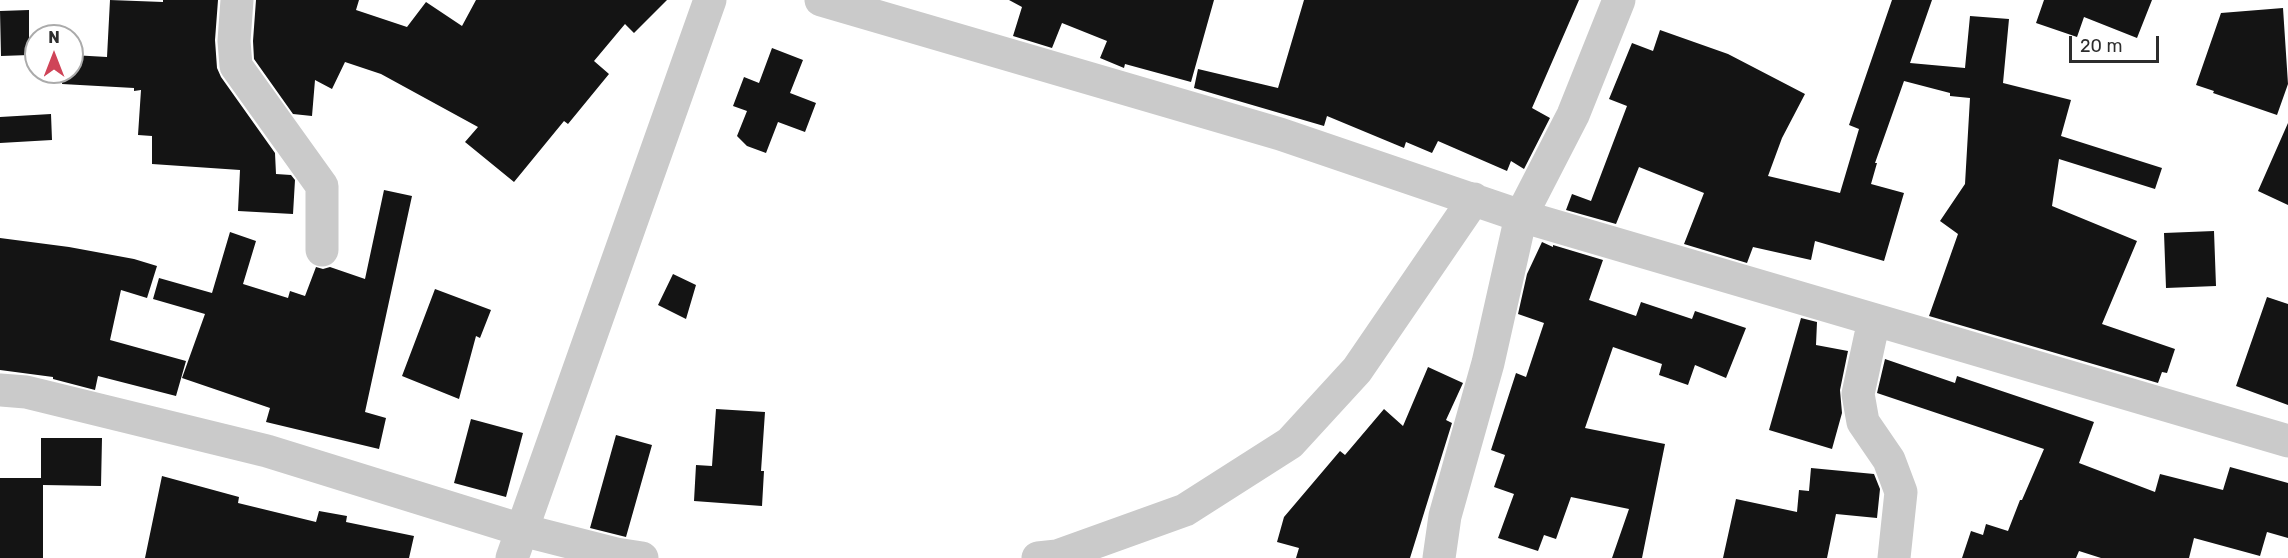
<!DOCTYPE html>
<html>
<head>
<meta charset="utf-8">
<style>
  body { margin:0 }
  #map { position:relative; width:2288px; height:558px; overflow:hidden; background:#fff; font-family:Rubik,sans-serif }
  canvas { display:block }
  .north { position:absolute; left:24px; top:24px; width:60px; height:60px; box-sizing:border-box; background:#fff; border:2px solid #ababab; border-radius:50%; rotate:0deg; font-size:16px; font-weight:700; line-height:24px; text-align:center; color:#2d2d2d }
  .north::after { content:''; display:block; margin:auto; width:21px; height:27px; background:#cf4458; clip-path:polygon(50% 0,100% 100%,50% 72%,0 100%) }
  .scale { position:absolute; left:2069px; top:36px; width:90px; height:27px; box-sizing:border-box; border:3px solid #2d2d2d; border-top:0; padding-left:8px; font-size:18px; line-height:21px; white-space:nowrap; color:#2d2d2d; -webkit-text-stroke:4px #fff; paint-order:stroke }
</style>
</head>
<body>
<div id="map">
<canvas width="2288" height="558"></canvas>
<div class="north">N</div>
<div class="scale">20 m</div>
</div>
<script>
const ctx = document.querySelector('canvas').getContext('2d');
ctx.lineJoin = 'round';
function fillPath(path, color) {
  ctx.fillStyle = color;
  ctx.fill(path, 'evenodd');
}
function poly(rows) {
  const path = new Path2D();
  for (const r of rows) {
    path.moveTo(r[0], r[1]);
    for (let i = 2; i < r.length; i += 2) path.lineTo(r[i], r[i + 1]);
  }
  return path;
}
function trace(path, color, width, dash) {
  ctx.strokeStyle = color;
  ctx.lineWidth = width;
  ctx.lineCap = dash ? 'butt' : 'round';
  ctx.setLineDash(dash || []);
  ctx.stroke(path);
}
const building = poly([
  [110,0,163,2,163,0,218,0,215,40,217,68,221,77,275,153,276,174,291,175,295,180,293,214,238,211,240,170,152,164,152,136,138,135,141,90,134,91,134,88,62,84,63,72,72,72,72,55,107,57],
  [256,0,359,0,356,10,407,27,426,2,462,26,476,0,667,0,634,33,625,24,594,61,609,74,568,124,564,121,514,182,465,142,478,127,381,74,345,62,332,89,315,80,312,116,293,114,254,59,253,41],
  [1009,0,1214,0,1191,82,1125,64,1124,68,1100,58,1107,41,1062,23,1052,48,1013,36,1022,7],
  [1304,0,1579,0,1532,108,1550,118,1524,169,1511,161,1507,171,1438,141,1432,153,1406,142,1404,148,1327,116,1324,126,1194,88,1198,69,1278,88],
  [1892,0,1932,0,1910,63,1965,68,1970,16,2009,19,2003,83,2071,100,2061,136,2162,168,2155,189,2059,159,2052,206,2137,241,2102,324,2175,349,2167,373,2162,372,2158,383,1929,316,1958,234,1940,221,1965,184,1970,98,1950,96,1950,93,1904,81,1875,163,1877,163,1871,184,1904,193,1884,261,1815,241,1811,260,1753,247,1747,263,1684,244,1704,193,1639,167,1616,224,1566,210,1572,194,1591,201,1627,106,1609,99,1632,43,1653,51,1660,30,1728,54,1805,94,1782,138,1768,176,1840,193,1859,129,1849,125],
  [2044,0,2152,0,2137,38,2084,17,2077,37,2036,23],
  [2283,8,2288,84,2277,115,2213,93,2214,91,2196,85,2221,13],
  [29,10,29,55,1,56,0,11],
  [772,48,803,60,790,93,816,103,805,132,778,122,766,153,747,146,737,136,747,111,733,106,744,77,759,83],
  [51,114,52,140,0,143,0,117],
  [2288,123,2288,205,2258,191],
  [384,190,412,196,365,412,386,418,379,449,266,422,270,408,182,378,205,314,153,299,159,278,212,293,230,232,256,241,243,284,288,298,290,291,305,296,316,267,323,269,330,267,365,279],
  [2214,231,2216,286,2166,288,2164,233],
  [0,238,69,247,134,259,157,266,147,298,121,290,110,340,186,361,176,396,98,376,95,390,53,379,53,377,0,370],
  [1542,242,1553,247,1553,245,1603,260,1589,300,1636,316,1641,302,1692,319,1695,311,1746,328,1726,378,1695,365,1688,385,1659,375,1662,364,1613,347,1585,428,1665,444,1642,558,1612,558,1629,509,1571,497,1556,539,1544,535,1538,551,1498,538,1514,494,1494,487,1505,455,1491,450,1516,373,1526,377,1544,323,1518,314,1527,274],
  [673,274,696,285,686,319,658,305],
  [435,289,491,310,480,338,476,336,459,399,402,376],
  [2267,297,2288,304,2288,405,2236,386],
  [1801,318,1817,322,1816,345,1848,351,1840,390,1842,413,1832,449,1769,430],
  [1885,359,1955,383,1957,376,2094,422,2079,463,2155,492,2160,474,2223,490,2230,467,2288,483,2288,538,2267,532,2260,556,2194,538,2189,558,2101,558,2079,551,2076,558,1962,558,1971,531,1983,535,1986,524,2008,531,2020,500,2022,500,2044,449,1877,393],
  [1428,367,1463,383,1446,420,1452,423,1410,558,1296,558,1299,548,1277,542,1284,517,1340,451,1345,455,1384,409,1403,426],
  [716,409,765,412,761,471,764,471,762,506,694,501,696,465,712,466],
  [471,419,523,433,506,497,454,483],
  [616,435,652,445,626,537,590,528],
  [41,438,102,438,101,486,43,485,43,558,0,558,0,478,41,478],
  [1811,468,1874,474,1880,489,1877,518,1836,514,1827,558,1723,558,1736,499,1797,512,1799,490,1809,491],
  [162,476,239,497,238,503,316,522,319,511,347,516,346,522,414,536,409,558,145,558]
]);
const street = poly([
  [237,0,234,41,236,66,322,186,322,250],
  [821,0,1280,134,1521,216,2288,441],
  [1874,320,1858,394,1863,422,1889,460,1901,492,1894,558],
  [0,390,26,392,267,451,522,530,616,554,642,558],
  [512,558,710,0],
  [1038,558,1057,556,1185,510,1290,443,1357,370,1474,199],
  [1439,558,1445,516,1488,363,1521,216,1573,115,1619,0]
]);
fillPath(building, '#141414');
trace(street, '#cacaca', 33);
</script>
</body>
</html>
